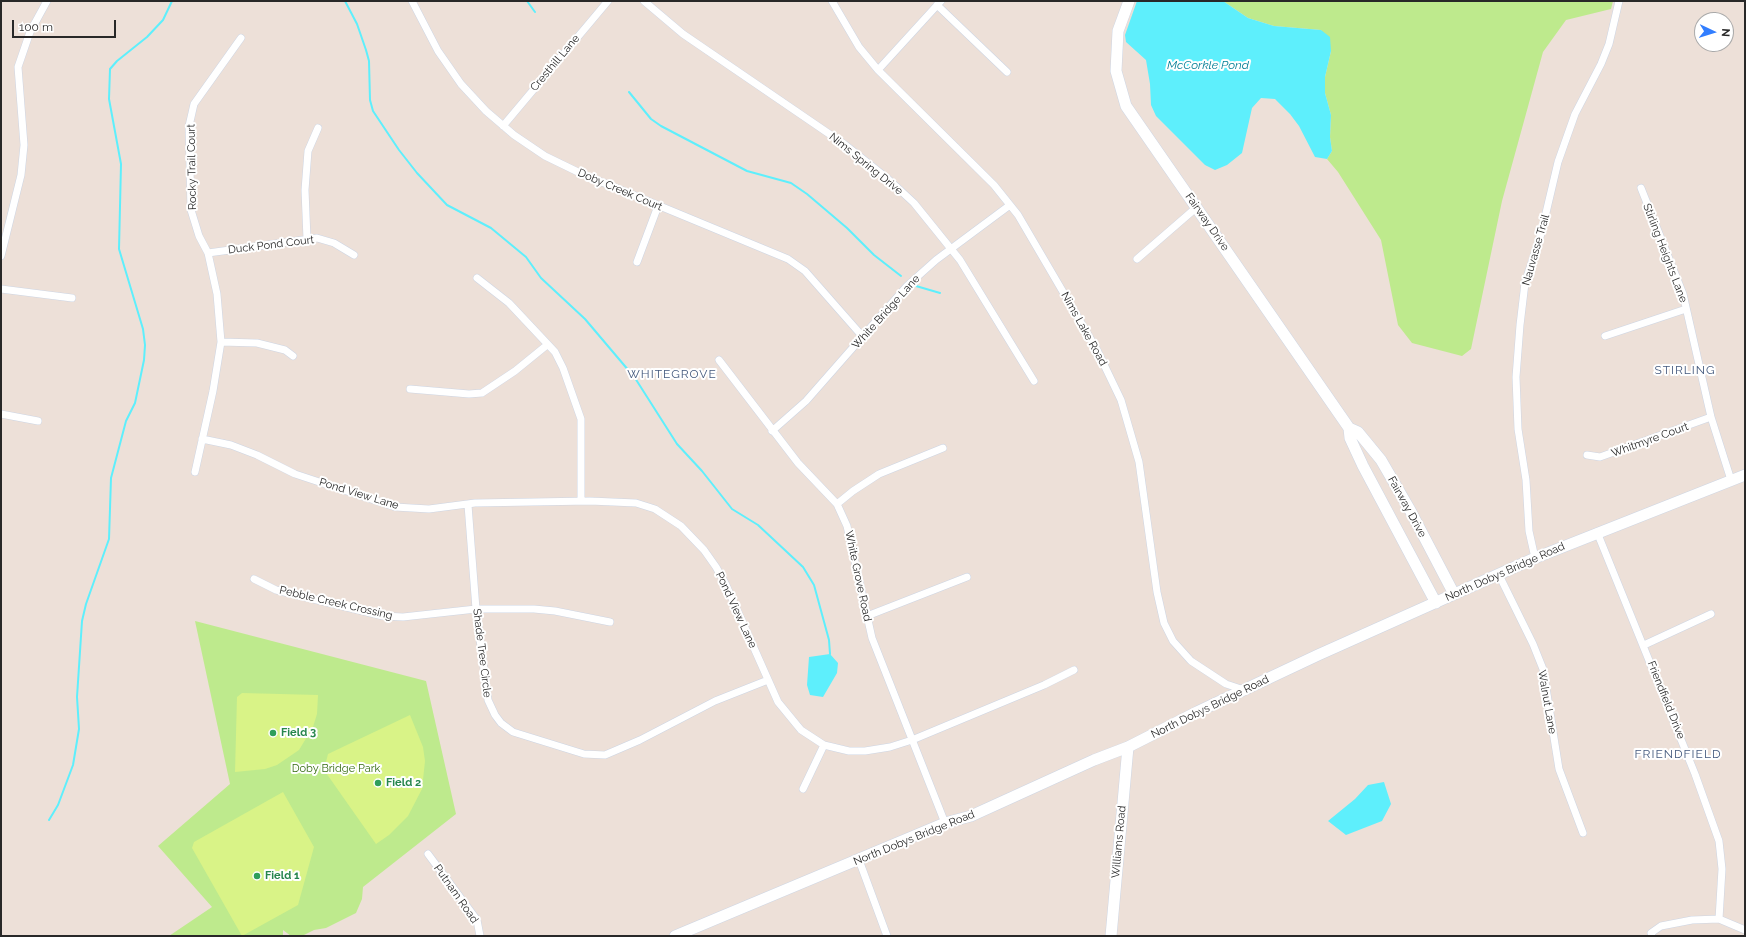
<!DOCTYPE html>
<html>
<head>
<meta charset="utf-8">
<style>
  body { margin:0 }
  #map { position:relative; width:1746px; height:937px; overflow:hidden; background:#ede0d8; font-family:Raleway,sans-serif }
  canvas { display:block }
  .frame { position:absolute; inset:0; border:2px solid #282828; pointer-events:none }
  .north { position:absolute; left:1694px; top:12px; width:40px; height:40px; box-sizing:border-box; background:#fff; border:1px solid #a9a9a9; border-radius:50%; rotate:94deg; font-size:11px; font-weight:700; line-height:16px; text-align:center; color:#282828 }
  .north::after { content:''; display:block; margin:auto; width:14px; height:18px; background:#327eff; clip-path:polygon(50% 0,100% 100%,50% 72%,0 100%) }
  .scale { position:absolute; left:12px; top:20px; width:104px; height:18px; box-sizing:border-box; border:2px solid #282828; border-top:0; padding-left:5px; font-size:12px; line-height:14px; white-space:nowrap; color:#282828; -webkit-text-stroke:3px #fff; paint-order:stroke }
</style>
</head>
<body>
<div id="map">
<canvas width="1746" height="937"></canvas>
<div class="frame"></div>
<div class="north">N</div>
<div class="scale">100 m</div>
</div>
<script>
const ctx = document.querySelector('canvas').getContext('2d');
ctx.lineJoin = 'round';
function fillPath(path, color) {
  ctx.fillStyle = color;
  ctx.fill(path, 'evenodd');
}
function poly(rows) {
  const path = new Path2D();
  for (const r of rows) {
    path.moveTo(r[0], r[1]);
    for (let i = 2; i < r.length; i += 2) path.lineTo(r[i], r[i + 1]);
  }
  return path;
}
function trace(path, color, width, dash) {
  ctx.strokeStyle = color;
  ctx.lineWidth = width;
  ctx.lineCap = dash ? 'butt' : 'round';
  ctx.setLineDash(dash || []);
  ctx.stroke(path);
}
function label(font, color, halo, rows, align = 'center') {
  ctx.font = font + ' Raleway,sans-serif';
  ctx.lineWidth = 4;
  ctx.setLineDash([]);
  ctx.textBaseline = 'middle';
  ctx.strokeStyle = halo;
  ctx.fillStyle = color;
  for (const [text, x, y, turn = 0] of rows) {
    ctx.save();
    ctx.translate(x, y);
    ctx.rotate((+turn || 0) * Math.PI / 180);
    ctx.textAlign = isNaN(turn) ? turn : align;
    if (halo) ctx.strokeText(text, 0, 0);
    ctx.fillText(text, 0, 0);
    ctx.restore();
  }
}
const green = poly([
  [1223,1,1613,1,1611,9,1566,20,1543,52,1502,201,1471,349,1462,356,1412,343,1398,325,1381,240,1338,172,1327,159,1332,151,1330,137,1331,115,1325,93,1325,77,1331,51,1321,30,1274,26,1248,18],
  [195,621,426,681,456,814,363,887,362,899,356,913,326,928,314,930,302,936,291,936,283,930,283,936,169,936,212,907,158,846,230,784]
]);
const pitch = poly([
  [242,693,318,695,317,714,313,727,299,750,277,765,265,769,235,772,237,697],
  [410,715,423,747,425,761,422,789,408,816,389,835,376,844,324,770,328,754],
  [283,792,314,847,298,905,242,936,192,848,194,842]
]);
const water = poly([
  [1137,1,1223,1,1248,18,1274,26,1321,30,1330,37,1331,51,1325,77,1325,93,1331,115,1330,137,1332,151,1327,159,1315,157,1299,126,1290,114,1275,99,1261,98,1252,108,1242,153,1227,165,1215,170,1205,165,1156,116,1151,105,1150,84,1146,60,1126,42,1125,35],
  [830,654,838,663,837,673,823,697,810,695,807,685,809,657],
  [1384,782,1391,804,1382,821,1346,835,1328,821,1355,799,1368,785]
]);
const stream = poly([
  [345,1,357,24,366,50,369,61,370,100,373,111,399,150,417,173,447,205,491,228,526,257,541,278,585,319,635,378,677,444,702,471,732,509,758,525,803,567,814,585,829,640,830,654],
  [527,1,535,12],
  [629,92,651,119,661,126,747,171,791,183,807,194,847,228,874,255,901,276],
  [916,286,940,293],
  [49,820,58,805,73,765,79,729,77,697,82,621,86,604,109,539,111,478,126,421,135,403,144,360,145,345,143,329,119,249,121,164,109,99,110,69,117,61,147,37,163,20,172,1]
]);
const street = poly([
  [412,1,438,51,461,84,486,111,514,135,545,156,580,173,788,259,805,271,863,337],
  [644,1,683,34,844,144,888,179,914,203,960,260,1034,381],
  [832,1,859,47,878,70,994,185,1018,215,1097,350,1121,400,1139,462,1157,592,1164,623,1173,641,1191,661,1226,684,1244,690],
  [937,5,1007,72],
  [878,70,941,1],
  [503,126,608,1],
  [1641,188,1683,294,1711,417,1731,480],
  [307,239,305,190,308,151,318,128],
  [208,253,317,238,334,243,354,255],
  [1,256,21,175,24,145,18,67,30,32,47,1],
  [1137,259,1197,207],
  [637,262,658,206],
  [477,278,509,303,555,352,563,368,581,419,581,501],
  [1,289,72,298],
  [1605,336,1686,309],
  [221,342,257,343,285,350,293,356],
  [719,360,798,463,837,504,847,526,872,638,945,823],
  [410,389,469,394,482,393,515,371,547,345],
  [1,414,38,421],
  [772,431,806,401,907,286,936,260,1010,205],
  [202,439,231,445,257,455,295,474,395,507,429,509,475,503,590,501,636,503,655,509,681,526,704,550,716,567,726,585,778,702,801,730,824,745,849,751,865,751,890,747,912,740,1044,685,1074,670],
  [1587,455,1600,457,1711,417],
  [195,472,213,391,221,342,217,294,208,253,199,236,191,210,189,126,194,104,241,38],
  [837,504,853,491,879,474,943,448],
  [468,505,476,609,488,700,495,715,501,723,513,732,584,754,605,755,640,740,715,701,768,680],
  [1597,532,1695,774,1719,841,1722,869,1719,919],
  [1535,558,1529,531,1526,480,1518,429,1516,377,1520,325,1525,283,1541,234,1558,162,1575,114,1601,64,1609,44,1619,1],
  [1499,575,1533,644,1543,669,1559,769,1583,833],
  [254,579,276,590,383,616,403,617,476,609,534,609,555,611,610,622],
  [867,616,967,577],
  [1644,645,1711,614],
  [803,789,824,745],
  [428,854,477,920,480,936],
  [859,860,887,936],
  [1652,936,1651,933,1661,926,1692,920,1719,919,1745,930]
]);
const secondary = poly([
  [1129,1,1118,31,1116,71,1126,106,1349,428,1358,432,1381,460,1410,510,1454,594],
  [1349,428,1350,438,1363,466,1436,603],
  [675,936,945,823,971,816,1094,760,1128,747,1197,712,1318,655,1535,558,1745,475],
  [1111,936,1128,747]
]);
const markers = [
  [273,733,4,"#2e9e5b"],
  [378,783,4,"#2e9e5b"],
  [257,876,4,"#2e9e5b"]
];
const streetNames = [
  ["Cresthill Lane",555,63,-50],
  ["Nims Spring Drive",866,164,39],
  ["Rocky Trail Court",192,167,-91],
  ["Doby Creek Court",620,190,23],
  ["Fairway Drive",1207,222,55],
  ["Duck Pond Court",271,245,-7],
  ["Nauvasse Trail",1536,250,-74],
  ["Stirling Heights Lane",1665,253,69],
  ["White Bridge Lane",886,312,-48],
  ["Nims Lake Road",1084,329,61],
  ["Whitmyre Court",1650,440,-20],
  ["Pond View Lane",359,494,17],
  ["Fairway Drive",1407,507,61],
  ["North Dobys Bridge Road",1505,572,-24],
  ["White Grove Road",858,576,78],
  ["Pebble Creek Crossing",336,603,13],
  ["Pond View Lane",736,610,65],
  ["Shade Tree Circle",482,653,83],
  ["Friendfield Drive",1666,700,68],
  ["Walnut Lane",1547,702,80],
  ["North Dobys Bridge Road",1210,707,-26],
  ["North Dobys Bridge Road",914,838,-22],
  ["Williams Road",1119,842,-85],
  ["Putnam Road",456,894,55]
];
const leisureNames = [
  ["Field 3",281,733],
  ["Field 2",386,783],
  ["Field 1",265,876]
];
const parkNames = [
  ["Doby Bridge Park",336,769]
];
const waterNames = [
  ["McCorkle Pond",1208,65]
];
const neighbourhoodNames = [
  ["STIRLING",1685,370],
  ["WHITEGROVE",672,374],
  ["FRIENDFIELD",1678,754]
];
fillPath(green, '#beea8d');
fillPath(pitch, '#d9f387');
fillPath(water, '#5eeffc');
trace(stream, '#5eeffc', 2);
trace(street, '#cdd5e3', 8);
trace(secondary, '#cdd5e3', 12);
trace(street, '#fff', 7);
trace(secondary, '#fff', 11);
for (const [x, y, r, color] of markers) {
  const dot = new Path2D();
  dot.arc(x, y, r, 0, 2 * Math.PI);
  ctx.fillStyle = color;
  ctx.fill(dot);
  trace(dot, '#fff', 1.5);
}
label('11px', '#282828', '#fff', streetNames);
label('bold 11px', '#27864d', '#fff', leisureNames, 'left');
label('11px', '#356c11', '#fff', parkNames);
label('italic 12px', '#027e95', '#fff', waterNames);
ctx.letterSpacing = '1px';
label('12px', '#44597d', '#fff', neighbourhoodNames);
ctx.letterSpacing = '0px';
</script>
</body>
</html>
